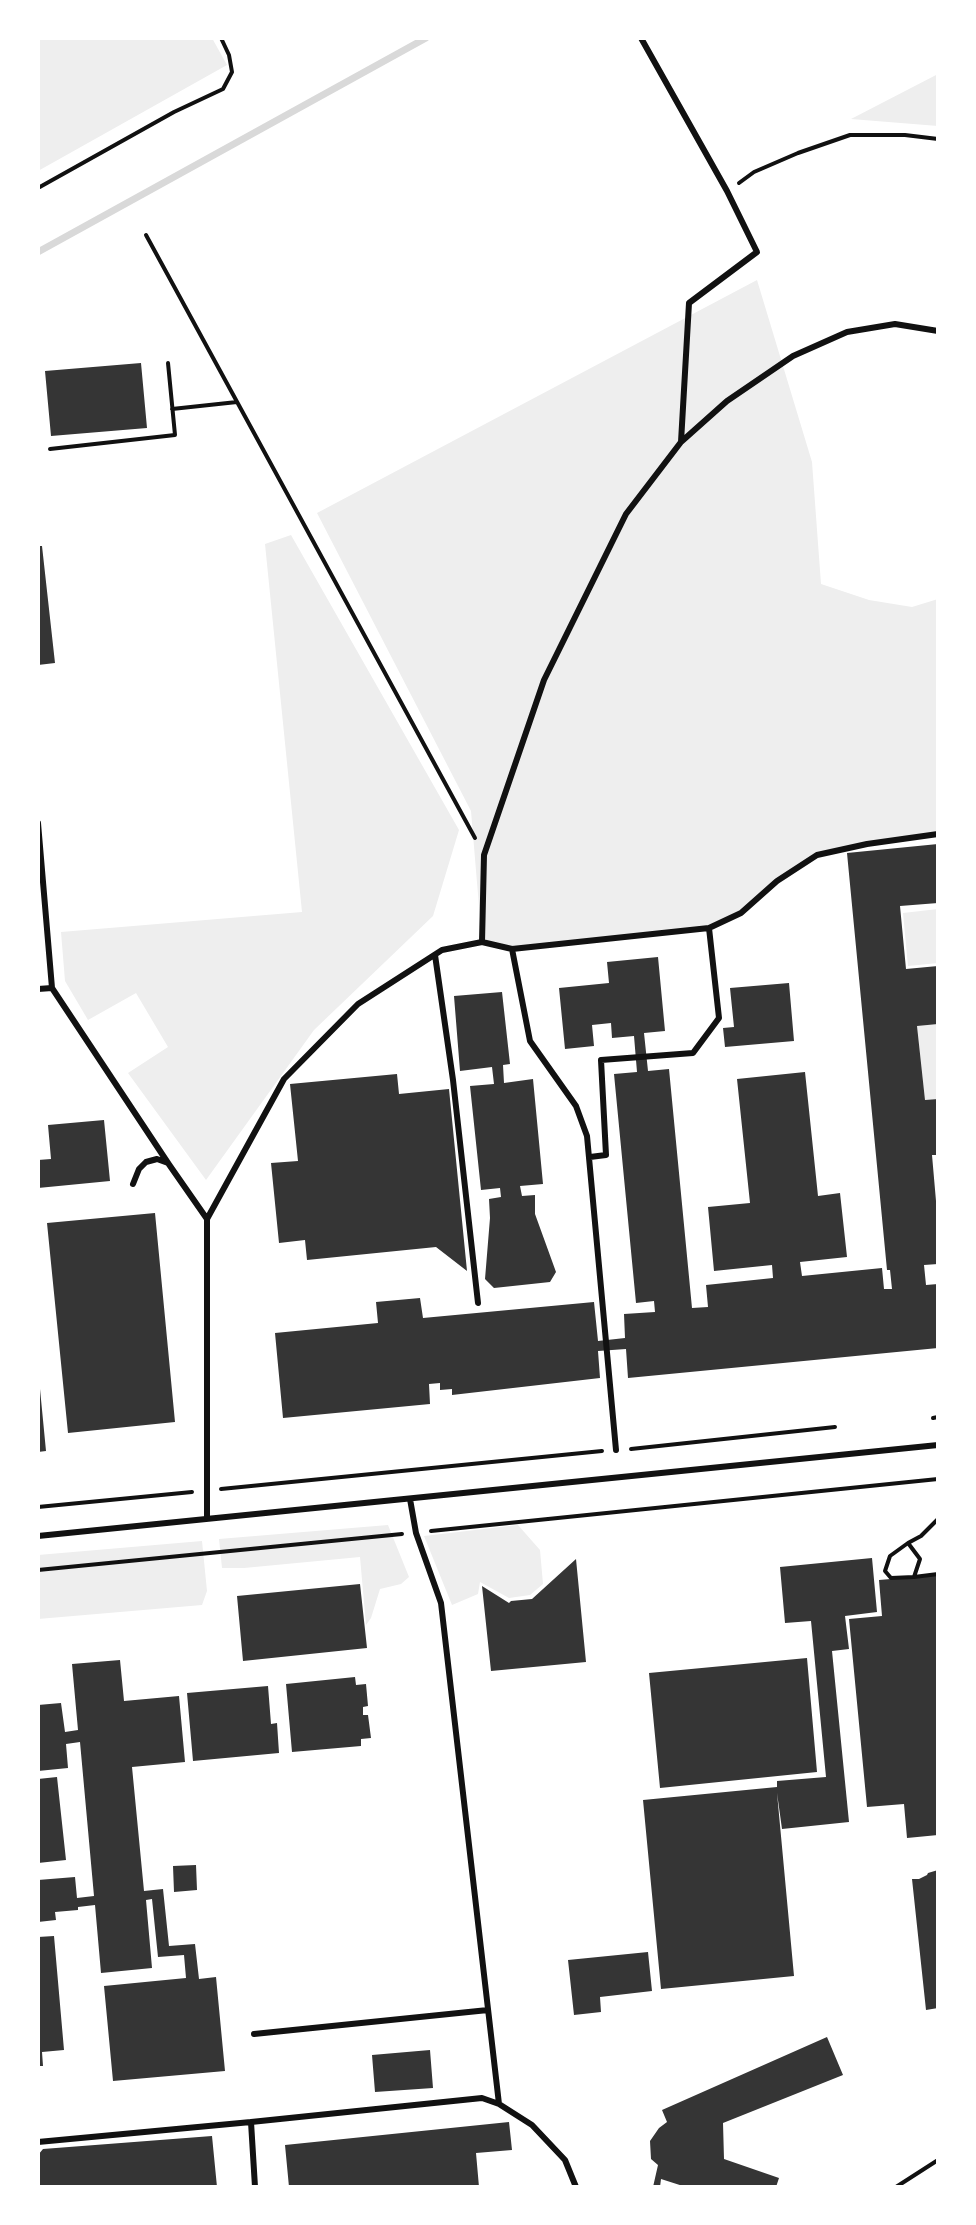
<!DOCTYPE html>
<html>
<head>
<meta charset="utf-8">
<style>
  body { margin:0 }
  #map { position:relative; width:976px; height:2225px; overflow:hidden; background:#fff; font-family:Ubuntu,sans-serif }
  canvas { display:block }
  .frame { position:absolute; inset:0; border:40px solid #fff; pointer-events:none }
</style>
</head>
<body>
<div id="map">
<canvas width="976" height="2225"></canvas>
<div class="frame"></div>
</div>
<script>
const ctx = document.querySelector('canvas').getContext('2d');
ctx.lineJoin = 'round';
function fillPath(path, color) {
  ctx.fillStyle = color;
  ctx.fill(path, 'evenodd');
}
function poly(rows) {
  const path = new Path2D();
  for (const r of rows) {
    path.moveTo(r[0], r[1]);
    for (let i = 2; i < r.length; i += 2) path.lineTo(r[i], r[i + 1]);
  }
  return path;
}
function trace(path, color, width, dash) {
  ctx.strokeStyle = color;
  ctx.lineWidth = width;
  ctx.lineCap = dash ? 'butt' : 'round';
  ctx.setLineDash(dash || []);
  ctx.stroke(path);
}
const green = poly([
  [38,38,212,38,227,65,38,171],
  [938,74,938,126,851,119],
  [757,280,812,462,821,584,869,600,912,607,938,599,938,835,817,855,777,881,741,913,709,928,512,949,482,942,471,811,317,513],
  [291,535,459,830,433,916,314,1030,206,1180,128,1073,168,1047,136,993,88,1020,65,981,61,932,302,912,265,544],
  [938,909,938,963,908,966,903,913],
  [938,1024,938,1099,925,1100,917,1026],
  [388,1525,409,1577,401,1584,380,1589,371,1618,366,1625,360,1557,244,1568,222,1568,219,1539],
  [518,1525,540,1550,543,1584,530,1595,509,1598,480,1582,478,1594,452,1605,424,1536],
  [202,1541,207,1591,202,1605,38,1619,38,1555]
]);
const stream = poly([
  [38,252,426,38]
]);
const building = poly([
  [141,363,147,428,51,436,45,371],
  [38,546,42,546,55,663,38,665],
  [938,844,938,903,900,906,906,969,938,966,938,1024,917,1026,925,1100,938,1099,938,1155,932,1155,938,1224,938,1264,924,1265,926,1285,938,1284,938,1348,628,1378,626,1349,598,1351,600,1378,452,1395,452,1389,440,1390,440,1383,429,1384,430,1404,283,1418,275,1333,378,1323,376,1302,420,1298,423,1318,594,1302,598,1341,625,1338,624,1314,655,1312,654,1301,636,1303,614,1074,637,1072,634,1036,612,1038,611,1023,592,1025,594,1046,565,1049,559,988,609,983,607,962,658,957,665,1031,644,1033,648,1071,669,1069,692,1308,708,1307,706,1285,773,1278,772,1265,714,1271,708,1207,750,1203,737,1079,805,1072,818,1196,840,1193,847,1257,800,1262,802,1276,882,1268,884,1289,892,1289,890,1270,887,1270,847,853],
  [789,983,794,1041,725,1047,723,1028,734,1027,730,988],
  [502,992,510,1064,503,1065,504,1083,533,1079,543,1184,520,1186,522,1196,535,1195,535,1214,556,1272,550,1282,494,1288,485,1279,490,1218,489,1199,501,1197,500,1188,481,1190,470,1086,494,1084,492,1067,460,1071,454,996],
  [397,1074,399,1094,449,1089,467,1271,436,1247,307,1260,305,1240,279,1243,271,1163,298,1161,290,1084],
  [104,1120,110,1181,38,1188,38,1160,51,1159,48,1125],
  [155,1213,175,1422,68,1433,47,1223],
  [38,1389,40,1389,46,1451,38,1452],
  [872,1558,877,1612,845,1616,849,1649,832,1651,849,1822,782,1829,777,1793,794,1976,661,1989,643,1800,777,1787,777,1781,826,1777,811,1621,785,1623,780,1567],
  [576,1559,586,1662,491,1671,482,1586,509,1603,511,1601,532,1599],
  [938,1575,938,1835,907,1838,904,1804,867,1807,849,1619,882,1616,879,1580],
  [360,1584,367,1648,243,1661,237,1596],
  [807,1658,817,1772,660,1788,649,1673],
  [120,1660,124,1701,179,1696,185,1762,132,1767,144,1891,163,1889,169,1946,195,1944,199,1979,216,1977,225,2071,113,2081,104,1986,186,1978,184,1955,158,1957,152,1899,146,1900,152,1968,101,1973,95,1905,78,1907,78,1910,55,1912,56,1920,38,1922,38,1880,75,1877,77,1898,94,1896,80,1742,66,1744,68,1768,38,1771,38,1705,61,1703,65,1732,78,1730,72,1664],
  [355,1677,356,1685,366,1684,368,1706,363,1707,363,1715,368,1715,371,1738,361,1739,361,1746,292,1752,286,1684],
  [268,1686,271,1724,277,1723,279,1753,193,1761,187,1693],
  [57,1777,66,1860,38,1863,38,1779],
  [196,1865,197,1890,174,1892,173,1866],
  [938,1870,938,2008,926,2010,912,1879,919,1879,927,1875,928,1873],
  [54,1936,64,2050,42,2052,43,2066,38,2066,38,1937],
  [648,1952,652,1991,600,1997,601,2012,574,2015,568,1960],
  [827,2037,843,2075,723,2123,724,2159,779,2178,776,2187,686,2187,661,2179,660,2187,653,2187,658,2165,651,2159,650,2141,659,2128,667,2122,662,2110],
  [430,2050,433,2088,375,2092,372,2055],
  [509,2122,512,2150,476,2153,479,2187,289,2187,285,2145],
  [212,2136,217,2187,38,2187,38,2155,43,2149]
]);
const path = poly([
  [739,183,754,172,798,153,850,135,905,135,938,139],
  [38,188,174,112,223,89,232,72,229,55,221,38],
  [146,235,475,838],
  [172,409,237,402],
  [50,449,175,435,168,363],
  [933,1418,938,1417],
  [631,1449,835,1427],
  [221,1489,602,1451],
  [38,1507,192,1492],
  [431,1531,938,1479],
  [908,1543,921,1536,938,1519],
  [38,1570,402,1534],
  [914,1577,920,1559,908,1543,890,1556,885,1571,891,1578,914,1577,938,1574],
  [896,2187,938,2160]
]);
const service = poly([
  [681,442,727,401,793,356,847,332,895,324,938,331],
  [38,823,52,988],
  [482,942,512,949,709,928,741,913,777,881,817,855,867,844,938,834],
  [512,949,530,1041,576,1106,587,1136,616,1450],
  [435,955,453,1080,478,1303],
  [38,989,52,988,168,1163,207,1219,207,1519],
  [590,1157,606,1155,601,1060,693,1053,719,1018,709,928],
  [133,1184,139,1169,146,1162,157,1159,168,1163],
  [207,1219,284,1079,358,1004,442,950,482,942,484,855,544,680,626,514,681,442,689,303,757,252,727,191,641,38],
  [410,1499,416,1533,441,1603,499,2104],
  [38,1536,938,1445],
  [254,2034,488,2010],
  [38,2142,251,2122],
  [255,2187,251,2122,482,2098,499,2104,532,2125,565,2160,576,2187]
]);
fillPath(green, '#eee');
trace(stream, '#d9d9d9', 7);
fillPath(building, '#353535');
trace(path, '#111', 4);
trace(service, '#111', 6);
</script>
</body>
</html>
